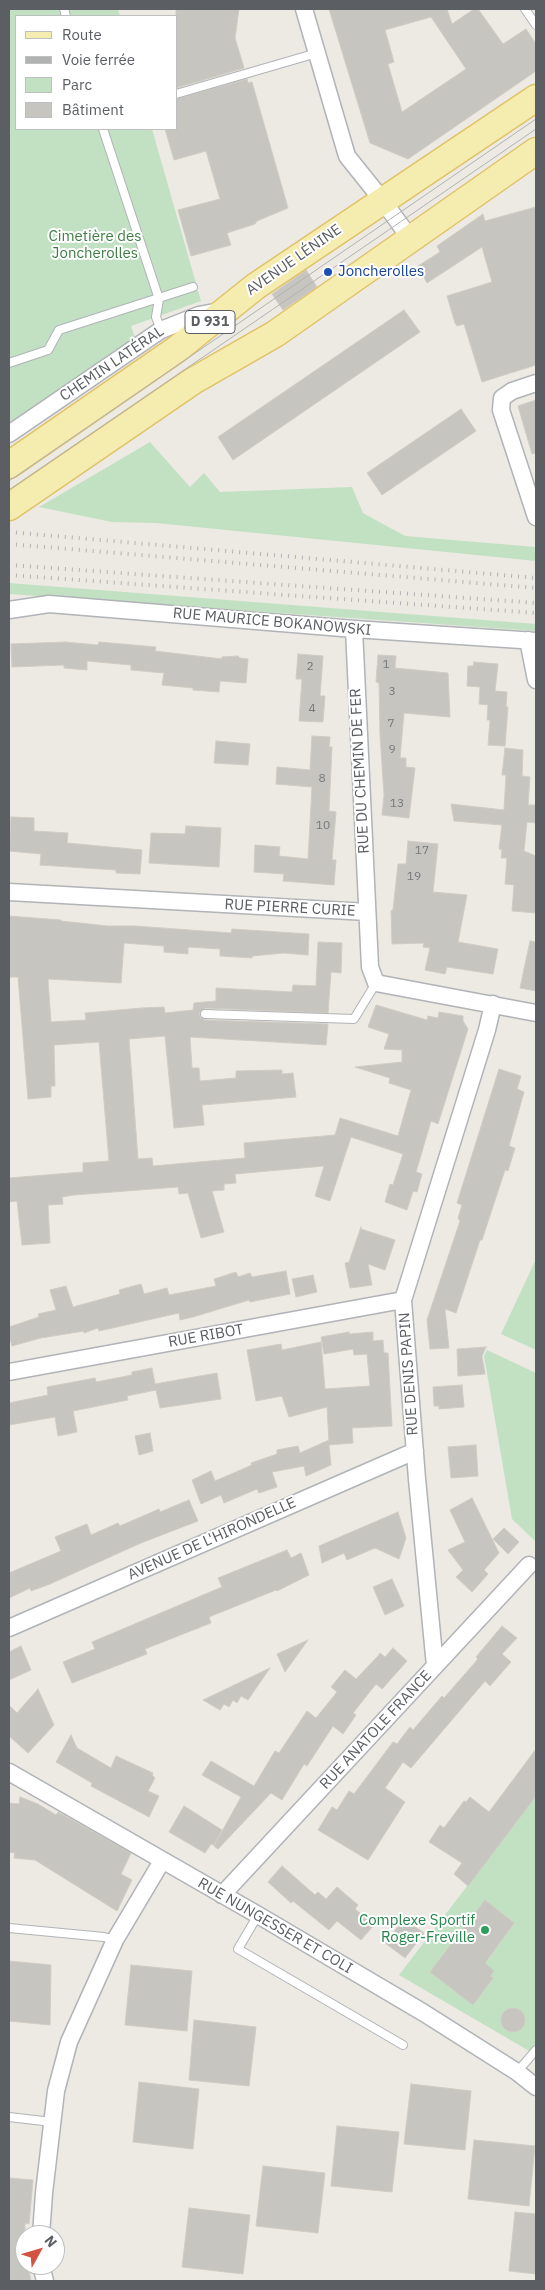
<!DOCTYPE html>
<html>
<head>
<meta charset="utf-8">
<style>
  body { margin:0 }
  #map { position:relative; width:545px; height:2290px; overflow:hidden; background:#eceae3; font-family:"IBM Plex Sans",sans-serif }
  canvas { display:block }
  .frame { position:absolute; inset:0; border:10px solid #5b5e62; pointer-events:none }
  .legend { position:absolute; left:15px; top:15px; width:162px; height:115px; box-sizing:border-box; background:#fff; border:1px solid #bdbfc0; margin:0; padding:6px 9px; list-style:none; font-size:15px; color:#5b5e62 }
  .legend li { display:flex; align-items:center; gap:10px; height:25px }
  .legend b { width:25px; border:1px solid #bdbfc0 }
  .north { position:absolute; left:15px; top:2225px; width:50px; height:50px; box-sizing:border-box; background:#fff; border:1px solid #bdbfc0; border-radius:50%; rotate:51deg; font-size:14px; font-weight:700; line-height:20px; text-align:center; color:#5b5e62 }
  .north::after { content:''; display:block; margin:auto; width:18px; height:22px; background:#d45241; clip-path:polygon(50% 0,100% 100%,50% 72%,0 100%) }
</style>
</head>
<body>
<div id="map">
<canvas width="545" height="2290"></canvas>
<div class="frame"></div>
<ul class="legend">
<li><b style="height:6px;background:#f5ecaf"></b>Route</li>
<li><b style="height:6px;background:#b1b2b2"></b>Voie ferrée</li>
<li><b style="height:14px;background:#c2e1c3"></b>Parc</li>
<li><b style="height:14px;background:#c7c5c0"></b>Bâtiment</li>
</ul>
<div class="north">N</div>
</div>
<script>
const ctx = document.querySelector('canvas').getContext('2d');
ctx.lineJoin = 'round';
function fillPath(path, color) {
  ctx.fillStyle = color;
  ctx.fill(path, 'evenodd');
}
function poly(rows) {
  const path = new Path2D();
  for (const r of rows) {
    if (r.length === 3) {
      path.moveTo(r[0] + r[2], r[1]);
      path.arc(r[0], r[1], r[2], 0, 2 * Math.PI);
      continue;
    }
    path.moveTo(r[0], r[1]);
    for (let i = 2; i < r.length; i += 2) path.lineTo(r[i], r[i + 1]);
  }
  return path;
}
function trace(path, color, width, dash) {
  ctx.strokeStyle = color;
  ctx.lineWidth = width;
  ctx.lineCap = dash ? 'butt' : 'round';
  ctx.setLineDash(dash || []);
  ctx.stroke(path);
}
function label(font, color, halo, rows, align = 'center') {
  ctx.font = font + ' "IBM Plex Sans",sans-serif';
  ctx.lineWidth = 4;
  ctx.setLineDash([]);
  ctx.textBaseline = 'middle';
  ctx.strokeStyle = halo;
  ctx.fillStyle = color;
  for (const [text, x, y, turn = 0] of rows) {
    ctx.save();
    ctx.translate(x, y);
    ctx.rotate((+turn || 0) * Math.PI / 180);
    ctx.textAlign = isNaN(turn) ? turn : align;
    if (halo) ctx.strokeText(text, 0, 0);
    ctx.fillText(text, 0, 0);
    ctx.restore();
  }
}
const green = poly([
  [9,9,118,9,120,16,16,16,16,129,152,129,201,301,131,326,135,337,9,423],
  [150,442,190,487,204,473,220,492,352,487,363,513,405,536,536,547,536,561,156,523,112,522,39,507],
  [9,583,536,624,536,631,9,594],
  [536,1259,536,1350,501,1334],
  [487,1350,536,1373,536,1542,512,1519,484,1356],
  [536,1796,536,2055,399,1975]
]);
const building = poly([
  [176,9,239,9,235,38,244,68,176,88,176,9],
  [329,9,447,9,452,24,474,9,478,9,503,44,526,29,536,44,536,71,408,159,370,143,329,9],
  [431,17,466,69,402,112,388,64,394,62,385,30,431,17],
  [247,79,248,83,252,82,288,208,257,221,255,224,227,233,231,245,191,256,178,210,220,199,206,151,174,160,165,129,176,129,176,99,247,79],
  [536,207,536,365,482,382,464,324,457,326,455,323,447,296,492,282,482,247,427,283,418,266,440,252,437,246,483,214,485,221,536,207],
  [306,270,317,287,283,310,272,294,306,270],
  [404,310,420,332,233,460,218,437,404,310],
  [536,400,536,453,532,454,518,406,536,400],
  [461,409,476,431,382,495,367,473,461,409],
  [65,642,98,645,99,642,156,647,155,651,222,659,222,657,238,656,240,658,248,659,246,683,220,681,219,692,193,690,193,688,162,685,164,673,131,670,131,665,87,661,87,670,64,668,64,665,12,667,11,644,65,642],
  [298,654,323,656,320,696,325,696,323,722,299,721,302,679,296,679,298,654],
  [378,655,396,656,395,668,448,673,450,717,404,713,400,758,406,758,406,767,415,768,409,818,382,815,384,795,380,735,379,683,376,682,378,655],
  [474,662,498,664,495,691,507,692,506,707,508,707,505,746,488,745,490,720,487,720,488,705,479,704,480,687,467,686,468,666,473,666,474,662],
  [312,736,330,737,329,747,332,747,329,811,336,812,332,860,336,860,334,885,283,881,284,874,254,872,255,845,280,847,279,856,308,859,312,787,276,784,277,767,310,770,312,736],
  [216,741,250,744,248,765,214,763,216,741],
  [505,748,523,750,522,776,530,777,528,805,536,805,536,823,527,822,524,851,536,856,536,913,512,911,514,885,505,884,507,858,501,858,502,850,499,849,502,825,454,821,451,804,504,810,506,775,502,775,505,748],
  [11,817,34,818,34,831,68,833,67,843,142,850,140,874,116,873,116,870,40,865,41,854,9,851,11,817],
  [186,826,221,828,219,867,149,863,151,833,185,834,186,826],
  [408,841,438,844,433,892,467,895,458,942,498,949,493,974,447,967,445,974,425,970,430,948,423,947,424,943,392,944,391,911,393,910,398,864,406,864,408,841],
  [9,916,61,920,61,921,108,926,135,926,231,933,232,929,309,934,308,955,284,953,252,956,252,958,220,956,220,949,188,947,188,954,164,952,164,946,124,943,121,983,48,979,51,1022,86,1020,85,1013,142,1008,164,1007,165,1013,193,1010,194,1003,216,1001,216,988,292,992,293,985,316,986,318,942,342,943,341,973,331,972,328,1013,205,1008,199,1013,200,1017,205,1020,328,1024,326,1045,190,1037,192,1068,199,1068,200,1081,236,1078,236,1071,282,1070,282,1074,293,1073,296,1097,202,1105,204,1125,174,1128,165,1036,129,1039,138,1159,152,1158,153,1166,245,1158,244,1143,335,1135,340,1118,398,1136,411,1090,389,1083,390,1078,355,1067,402,1062,402,1050,384,1049,389,1034,368,1027,376,1005,427,1020,428,1016,438,1018,439,1012,463,1016,463,1021,468,1029,438,1124,431,1121,416,1172,422,1174,417,1192,413,1191,407,1210,385,1202,390,1184,393,1185,403,1154,351,1137,330,1201,315,1196,324,1166,235,1174,236,1183,224,1184,224,1190,212,1191,224,1232,201,1238,188,1193,179,1194,178,1187,74,1195,62,1197,63,1204,48,1205,50,1243,22,1245,17,1201,9,1202,9,1178,83,1172,83,1163,109,1161,99,1042,54,1045,55,1086,51,1086,51,1097,28,1099,18,977,9,977,9,916],
  [530,941,536,942,536,991,520,988,530,941],
  [499,1069,521,1076,517,1089,524,1092,509,1146,515,1148,508,1171,505,1170,482,1240,480,1240,456,1313,445,1309,449,1348,430,1349,427,1320,460,1221,458,1218,462,1205,457,1203,499,1069],
  [361,1227,361,1229,395,1240,385,1270,368,1264,372,1285,350,1288,345,1263,349,1262,361,1227],
  [286,1271,290,1294,250,1302,249,1300,193,1317,180,1320,179,1313,99,1331,98,1328,84,1333,84,1331,41,1338,12,1346,9,1335,9,1327,39,1317,38,1314,56,1310,50,1290,66,1286,73,1307,120,1294,119,1290,141,1284,144,1294,167,1288,169,1295,216,1286,214,1279,236,1272,238,1277,250,1273,252,1277,286,1271],
  [313,1275,317,1292,296,1297,292,1279,313,1275],
  [349,1332,349,1334,373,1332,373,1341,383,1340,384,1353,388,1353,392,1426,352,1428,353,1443,329,1445,331,1465,306,1476,304,1466,272,1472,277,1487,259,1493,257,1489,224,1503,221,1495,201,1504,192,1480,211,1471,215,1481,252,1465,251,1463,277,1454,277,1450,298,1446,300,1453,329,1440,329,1442,327,1407,289,1417,282,1396,256,1401,247,1350,281,1344,282,1350,321,1342,325,1389,370,1386,367,1354,354,1355,353,1349,324,1354,321,1337,349,1332],
  [486,1347,482,1356,485,1374,458,1376,457,1349,486,1347],
  [152,1368,155,1384,217,1373,221,1399,160,1408,156,1390,127,1396,128,1400,73,1411,77,1432,58,1436,55,1417,9,1425,9,1403,48,1395,47,1387,95,1378,96,1382,132,1375,132,1372,152,1368],
  [462,1385,464,1407,439,1409,439,1406,434,1406,433,1387,462,1385],
  [150,1433,153,1451,139,1455,135,1436,150,1433],
  [476,1445,478,1476,451,1478,448,1447,476,1445],
  [472,1498,499,1553,484,1570,488,1574,472,1592,456,1577,463,1570,448,1550,465,1542,450,1510,472,1498],
  [189,1500,198,1521,141,1543,50,1584,31,1591,30,1588,9,1598,9,1573,61,1551,55,1537,87,1524,91,1535,118,1523,120,1526,159,1509,160,1512,189,1500],
  [398,1512,406,1538,399,1559,375,1548,347,1560,344,1553,322,1563,319,1546,398,1512],
  [504,1528,519,1542,508,1554,493,1539,504,1528],
  [287,1550,291,1558,301,1553,309,1575,277,1591,276,1590,209,1617,211,1623,145,1649,147,1654,72,1683,63,1662,95,1649,92,1642,222,1587,218,1578,287,1550],
  [392,1579,404,1606,385,1615,373,1587,392,1579],
  [502,1626,517,1638,502,1654,511,1662,490,1686,485,1681,411,1768,403,1762,385,1788,405,1802,368,1860,318,1830,332,1807,337,1810,349,1791,354,1794,393,1742,397,1744,410,1727,413,1730,442,1696,444,1698,478,1659,476,1657,502,1626],
  [308,1640,285,1672,277,1654,308,1640],
  [21,1646,31,1670,9,1680,9,1652,21,1646],
  [393,1648,407,1661,382,1689,376,1684,353,1713,356,1715,343,1734,333,1726,307,1766,304,1764,282,1800,271,1793,218,1849,214,1846,241,1797,202,1775,211,1761,254,1786,275,1751,279,1753,307,1711,316,1718,337,1692,331,1687,345,1670,356,1679,378,1656,380,1653,385,1657,393,1648],
  [270,1668,248,1700,241,1696,237,1703,233,1700,229,1707,224,1704,220,1710,203,1700,270,1668],
  [38,1689,54,1725,28,1753,9,1736,9,1705,17,1713,38,1689],
  [71,1735,77,1748,111,1768,116,1756,153,1773,152,1775,155,1778,148,1791,159,1796,149,1817,91,1786,92,1783,56,1762,71,1735],
  [536,1749,536,1796,468,1886,454,1874,462,1863,429,1842,440,1825,444,1828,464,1801,466,1802,470,1797,489,1812,536,1749],
  [20,1797,38,1804,56,1815,58,1812,131,1853,121,1874,132,1880,117,1911,35,1860,14,1858,15,1853,9,1852,9,1803,19,1804,20,1797],
  [184,1806,222,1830,214,1845,211,1844,205,1853,169,1832,184,1806],
  [282,1866,315,1895,318,1892,326,1899,337,1887,358,1905,355,1909,374,1925,361,1940,337,1921,329,1930,293,1901,291,1903,268,1882,282,1866],
  [485,1900,514,1923,485,1963,494,1971,490,1976,493,1978,473,2005,430,1972,485,1900],
  [404,1919,424,1933,405,1958,385,1943,404,1919],
  [9,1961,51,1965,50,2025,9,2021,9,1961],
  [131,1965,192,1971,187,2031,125,2025,131,1965],
  [513,2020,12],
  [194,2020,256,2027,249,2086,189,2080,194,2020],
  [139,2082,199,2089,193,2149,133,2142,139,2082],
  [411,2084,471,2091,465,2150,404,2144,411,2084],
  [337,2126,399,2132,392,2192,331,2186,337,2126],
  [474,2140,535,2146,529,2206,468,2199,474,2140],
  [263,2166,325,2173,318,2233,256,2226,263,2166],
  [9,2178,33,2180,29,2224,25,2223,25,2265,28,2265,31,2281,9,2281,9,2178],
  [189,2208,250,2215,243,2274,182,2267,189,2208],
  [515,2212,536,2214,536,2274,509,2271,515,2212]
]);
const lane = poly([
  [64,9,66,16],
  [525,9,536,25],
  [176,94,317,53],
  [103,129,159,299,156,317,161,330],
  [9,363,48,350,59,330,193,287],
  [205,1014,354,1019,376,983],
  [258,1915,238,1949,403,2045],
  [9,1928,104,1937,115,1940],
  [517,2072,536,2050],
  [9,2117,52,2122]
]);
const street = poly([
  [304,9,347,156,383,201,410,238],
  [536,383,512,391,502,398,501,410,536,517],
  [9,434,161,330,199,315,220,311],
  [9,610,49,604,354,629,536,641],
  [354,629,370,967,376,983,536,1013],
  [528,640,536,680],
  [9,892,367,912],
  [9,1372,403,1300],
  [9,1628,415,1451],
  [435,1666,417,1479,403,1300,487,1030,493,1004],
  [9,1772,258,1915,424,2013,517,2072,536,2087],
  [222,1895,529,1565],
  [41,2235,44,2193,56,2091,69,2042,115,1940,162,1861],
  [41,2265,45,2281]
]);
const primary = poly([
  [9,465,177,349,256,286,536,98],
  [9,507,193,381,275,334,536,151]
]);
const tram = poly([
  [9,481,536,119],
  [9,490,536,129]
]);
const rail = poly([
  [9,532,536,578],
  [9,544,536,588],
  [9,565,536,603],
  [9,575,536,613]
]);
const markers = [
  [328,272,5,"#1a4fb4"],
  [485,1930,5,"#2e9e5b"]
];
const numberNames = [
  ["1",386,665],
  ["2",310,667],
  ["3",392,692],
  ["4",312,709],
  ["7",391,724],
  ["9",392,750],
  ["8",322,779],
  ["13",397,804],
  ["10",323,826],
  ["17",422,851],
  ["19",414,877]
];
const shields = [
  [210,322,50]
];
const shieldNames = [
  ["D 931",210,322]
];
const parkNames = [
  ["Cimetière des",95,237],
  ["Joncherolles",95,254]
];
const streetNames = [
  ["AVENUE LÉNINE",294,260,-35],
  ["CHEMIN LATÉRAL",112,364,-34],
  ["RUE MAURICE BOKANOWSKI",272,622,5],
  ["RUE DU CHEMIN DE FER",360,771,-93],
  ["RUE PIERRE CURIE",290,908,3],
  ["RUE RIBOT",206,1336,-10],
  ["RUE DENIS PAPIN",409,1374,-94],
  ["AVENUE DE L'HIRONDELLE",212,1539,-24],
  ["RUE ANATOLE FRANCE",376,1730,-47],
  ["RUE NUNGESSER ET COLI",275,1926,30]
];
const transitNames = [
  ["Joncherolles",338,272]
];
const leisureNames = [
  ["Complexe Sportif",475,1921],
  ["Roger-Freville",475,1938]
];
fillPath(green, '#c2e1c3');
fillPath(building, '#c7c5c0');
trace(building, '#d0ccc2', 1);
trace(lane, '#b0b3b7', 10);
trace(street, '#b0b3b7', 19);
trace(primary, '#e0c268', 29);
trace(lane, '#fff', 8);
trace(street, '#fff', 16);
trace(primary, '#f5ecaf', 26);
trace(tram, '#b1b2b2', 1);
trace(rail, '#b1b2b2', 4, [1, 6]);
for (const [x, y, r, color] of markers) {
  const dot = new Path2D();
  dot.arc(x, y, r, 0, 2 * Math.PI);
  ctx.fillStyle = color;
  ctx.fill(dot);
  trace(dot, '#fff', 2);
}
label('12px', '#76787a', null, numberNames);
for (const [x, y, w] of shields) {
  const box = new Path2D();
  box.roundRect(x - w / 2, y - 11.5, w, 23, 4);
  ctx.fillStyle = '#fff';
  ctx.fill(box);
  trace(box, '#5b5e62', 1);
}
label('bold 14px', '#5b5e62', null, shieldNames);
label('15px', '#3e7e43', '#fff', parkNames);
label('15px', '#5b5e62', '#fff', streetNames);
label('15px', '#164399', '#fff', transitNames, 'left');
label('15px', '#27864d', '#fff', leisureNames, 'right');
</script>
</body>
</html>
